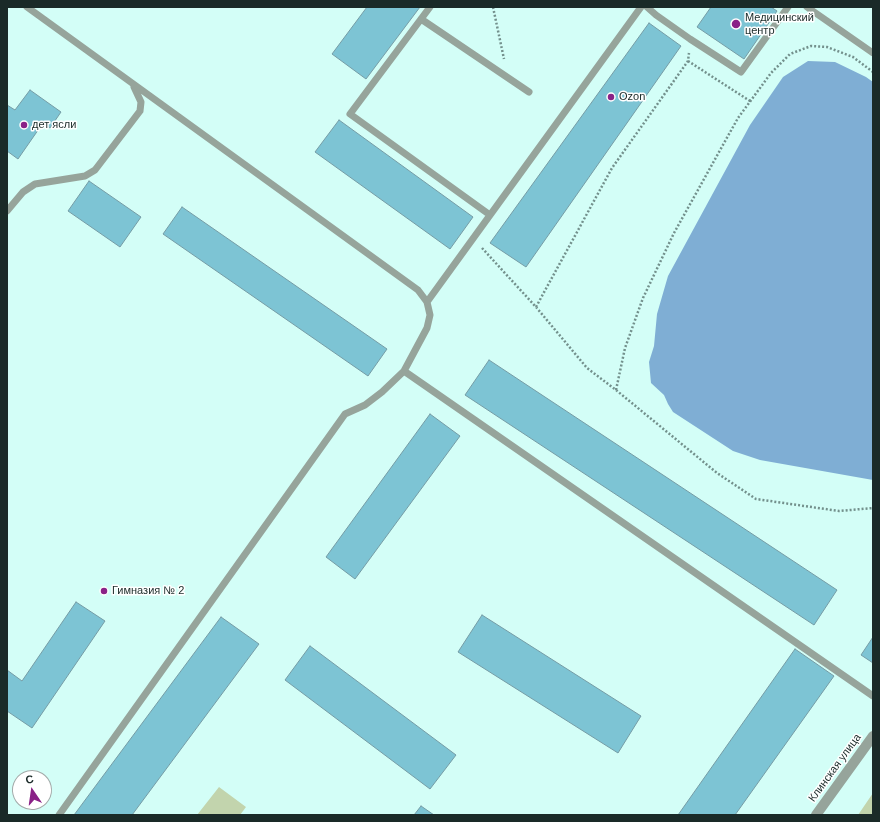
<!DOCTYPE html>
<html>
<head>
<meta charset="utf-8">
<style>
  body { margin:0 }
  #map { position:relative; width:880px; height:822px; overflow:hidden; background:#d3fef7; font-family:Helvetica,sans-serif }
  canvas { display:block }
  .frame { position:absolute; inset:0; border:8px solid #1a2a28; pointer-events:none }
  .north { position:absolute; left:12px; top:770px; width:40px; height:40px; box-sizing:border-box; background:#fff; border:1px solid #a3aaa9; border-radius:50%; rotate:347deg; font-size:11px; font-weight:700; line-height:16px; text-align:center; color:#1a2a28 }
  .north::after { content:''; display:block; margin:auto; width:14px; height:18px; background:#8a2187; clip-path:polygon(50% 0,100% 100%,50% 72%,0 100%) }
</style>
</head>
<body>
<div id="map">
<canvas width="880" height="822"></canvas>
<div class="frame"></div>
<div class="north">С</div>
</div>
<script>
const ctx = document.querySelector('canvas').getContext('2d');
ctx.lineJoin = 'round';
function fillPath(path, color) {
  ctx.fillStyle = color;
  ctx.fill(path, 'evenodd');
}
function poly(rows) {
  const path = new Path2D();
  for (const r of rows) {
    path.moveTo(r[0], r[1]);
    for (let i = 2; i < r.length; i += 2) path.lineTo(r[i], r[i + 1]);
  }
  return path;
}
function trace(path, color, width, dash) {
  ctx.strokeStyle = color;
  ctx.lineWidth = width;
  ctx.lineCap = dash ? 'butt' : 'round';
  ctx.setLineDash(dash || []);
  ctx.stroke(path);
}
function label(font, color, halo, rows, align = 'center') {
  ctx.font = font + ' Helvetica,sans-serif';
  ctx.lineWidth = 3;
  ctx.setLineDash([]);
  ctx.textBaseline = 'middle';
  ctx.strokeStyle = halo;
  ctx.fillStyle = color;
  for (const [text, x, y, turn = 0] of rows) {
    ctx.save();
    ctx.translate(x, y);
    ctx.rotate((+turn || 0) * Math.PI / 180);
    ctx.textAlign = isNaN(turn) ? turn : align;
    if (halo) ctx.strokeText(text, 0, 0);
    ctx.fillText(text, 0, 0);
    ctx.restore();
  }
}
const green = poly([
  [219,787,246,807,240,815,197,815],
  [873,793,873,815,858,815]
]);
const water = poly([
  [808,61,835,62,866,77,873,82,873,480,760,460,733,451,673,412,668,404,664,395,651,383,649,362,654,346,657,314,668,276,750,125,783,77]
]);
const building = poly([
  [367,7,420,7,366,79,332,54,367,7],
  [711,7,771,7,777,11,744,59,697,27,711,7],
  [649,23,681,46,526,267,490,243,649,23],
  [30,90,61,112,50,128,43,123,18,159,7,151,7,105,15,110,30,90],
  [339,120,473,217,450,249,315,152,339,120],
  [89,181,141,217,120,247,68,211,89,181],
  [182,207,387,349,368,376,163,234,182,207],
  [489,360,837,590,814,625,465,395,489,360],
  [430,414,460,436,355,579,326,557,430,414],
  [76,602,105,621,32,728,7,711,7,670,22,681,76,602],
  [482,615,641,716,618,753,458,652,482,615],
  [221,617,259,644,132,815,74,815,221,617],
  [873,637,873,663,861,655,873,637],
  [310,646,456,755,430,789,285,680,310,646],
  [795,649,834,676,735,815,678,815,795,649],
  [421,806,434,815,414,815,421,806]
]);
const path = poly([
  [493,7,504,59],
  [688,61,750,101],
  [482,248,536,307,587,368,616,390,717,473,756,499,839,511,873,508],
  [536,307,612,168,688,61,689,53],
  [616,390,625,348,643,298,674,233,738,118,771,73,790,54,811,46,827,47,853,57,873,72]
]);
const service = poly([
  [27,7,418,290,427,302,430,315,427,328,404,371,382,392,365,405,345,414,59,815],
  [430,7,350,114,490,215],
  [647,7,656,15,690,39,741,72,788,7],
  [807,7,873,53],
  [421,19,529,92],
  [7,211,23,192,35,184,85,176,95,170,140,111,141,102,134,87],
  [427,302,641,7],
  [404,371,873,696]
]);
const minor = poly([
  [816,815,873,736]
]);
const markers = [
  [736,24,5,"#8a2187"],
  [611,97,4,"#8a2187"],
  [24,125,4,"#8a2187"],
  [104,591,4,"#8a2187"]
];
const poiNames = [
  ["Медицинский",745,18],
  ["центр",745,31],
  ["Ozon",619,97],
  ["дет ясли",32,125],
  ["Гимназия № 2",112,591]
];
const streetNames = [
  ["Клинская улица",835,768,-54]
];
fillPath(green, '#c2d4ad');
fillPath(water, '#7faed4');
fillPath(building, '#7dc4d4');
trace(building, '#759ca5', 1);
trace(path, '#73908c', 2.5, [2, 2]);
trace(service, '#96a49b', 7);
trace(minor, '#96a49b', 10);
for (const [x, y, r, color] of markers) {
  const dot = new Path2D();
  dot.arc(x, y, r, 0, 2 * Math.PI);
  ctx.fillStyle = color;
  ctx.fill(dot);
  trace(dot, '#fff', 1.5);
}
label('11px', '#1a2a28', '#fff', poiNames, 'left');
label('11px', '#1a2a28', '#fff', streetNames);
</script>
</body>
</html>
